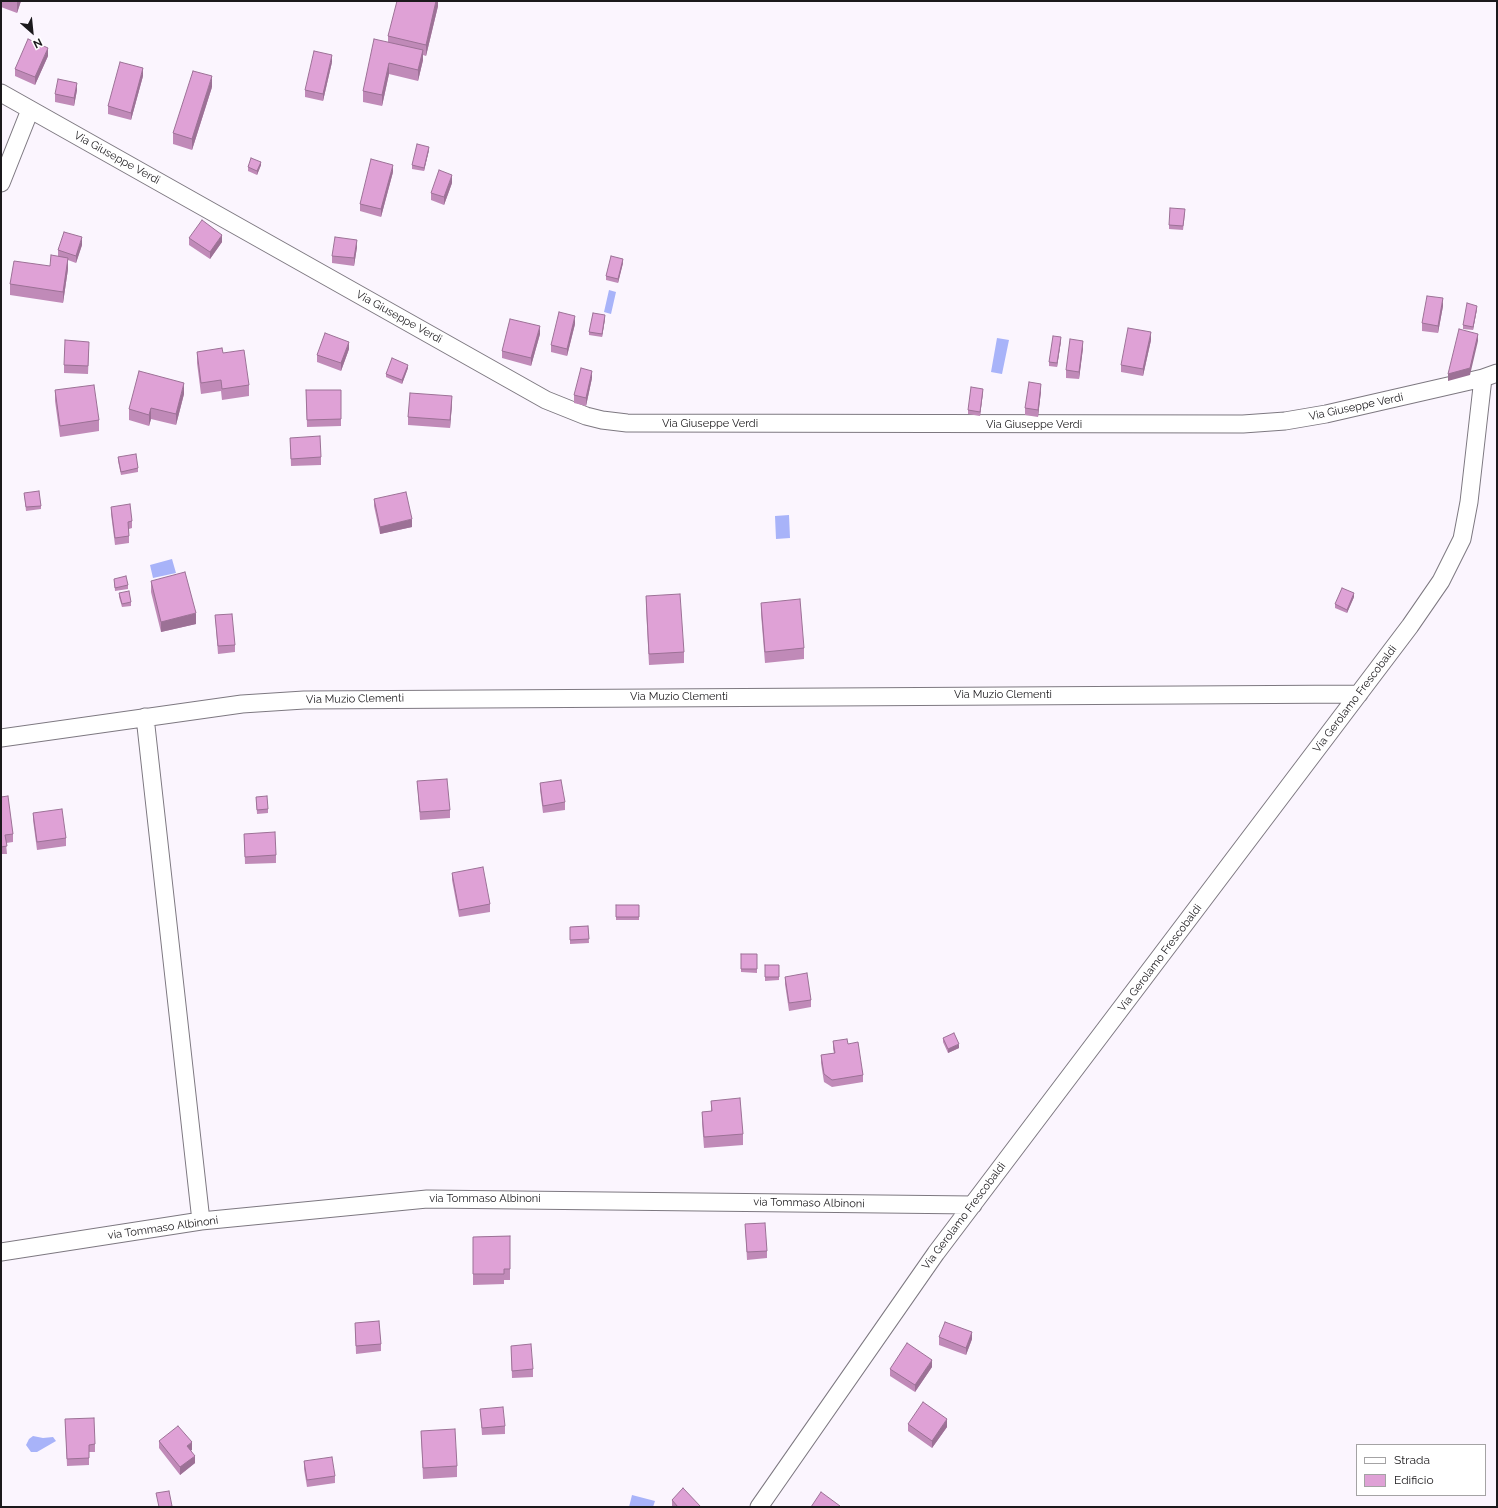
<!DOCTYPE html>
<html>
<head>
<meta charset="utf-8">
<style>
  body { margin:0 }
  #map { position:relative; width:1498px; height:1508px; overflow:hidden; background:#fbf5fe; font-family:Raleway,sans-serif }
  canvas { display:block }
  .frame { position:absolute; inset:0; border:2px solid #1b191c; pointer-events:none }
  .legend { position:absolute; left:1356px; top:1444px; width:130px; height:52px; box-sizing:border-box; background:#fff; border:1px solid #a4a3a4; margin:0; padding:5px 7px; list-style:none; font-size:12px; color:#1b191c }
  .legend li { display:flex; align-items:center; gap:8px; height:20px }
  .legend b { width:20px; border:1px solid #a4a3a4 }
  .north { position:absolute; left:12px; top:12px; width:40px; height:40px; -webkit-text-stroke:3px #fff; paint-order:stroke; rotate:153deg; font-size:11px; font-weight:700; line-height:16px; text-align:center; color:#1b191c }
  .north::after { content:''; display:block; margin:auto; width:14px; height:18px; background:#1b191c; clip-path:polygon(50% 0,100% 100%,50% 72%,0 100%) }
</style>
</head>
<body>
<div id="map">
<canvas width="1498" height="1508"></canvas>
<div class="frame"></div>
<ul class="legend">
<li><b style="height:5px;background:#fff"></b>Strada</li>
<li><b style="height:11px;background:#dfa1d6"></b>Edificio</li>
</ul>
<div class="north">N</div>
</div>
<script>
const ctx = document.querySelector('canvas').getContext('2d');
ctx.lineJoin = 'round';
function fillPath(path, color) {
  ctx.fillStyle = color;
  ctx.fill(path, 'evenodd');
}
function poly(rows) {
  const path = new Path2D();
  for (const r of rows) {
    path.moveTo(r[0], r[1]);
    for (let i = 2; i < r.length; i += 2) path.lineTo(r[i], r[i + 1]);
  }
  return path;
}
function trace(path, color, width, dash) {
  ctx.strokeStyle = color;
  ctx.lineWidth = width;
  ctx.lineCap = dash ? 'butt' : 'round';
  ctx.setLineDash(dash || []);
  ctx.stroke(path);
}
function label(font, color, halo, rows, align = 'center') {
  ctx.font = font + ' Raleway,sans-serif';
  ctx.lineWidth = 4;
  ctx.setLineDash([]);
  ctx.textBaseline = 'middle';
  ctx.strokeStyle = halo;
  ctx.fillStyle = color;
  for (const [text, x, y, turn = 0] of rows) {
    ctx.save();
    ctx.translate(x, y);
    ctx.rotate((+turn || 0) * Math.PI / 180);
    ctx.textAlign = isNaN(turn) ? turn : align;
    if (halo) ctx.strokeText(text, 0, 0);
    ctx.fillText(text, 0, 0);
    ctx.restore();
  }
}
const water = poly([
  [609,290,616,292,611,314,604,312],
  [997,338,1009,340,1002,374,991,372],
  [789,515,790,538,776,539,775,516],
  [172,559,176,573,153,578,150,565],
  [33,1436,43,1438,53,1437,56,1441,37,1452,31,1452,26,1445,29,1439],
  [632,1495,655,1501,653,1507,629,1507]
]);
const street = poly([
  [1,93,546,400,586,416,602,420,627,423,1243,424,1285,421,1326,414,1483,378,1497,373],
  [1,183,30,110],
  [145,717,201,1221],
  [1,738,242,704,304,700,1359,694],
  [1,1252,201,1221,427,1199,973,1205],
  [759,1507,936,1253,1410,626,1441,581,1462,539,1469,502,1483,378]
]);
const wall = poly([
  [1,1,21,1,17,13,1,7],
  [438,1,438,6,426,56,423,55,423,60,418,81,389,74,382,106,363,102,363,91,388,42,388,36],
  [48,56,35,85,15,76,15,69],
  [332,62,323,101,305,97,305,90],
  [143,76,131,120,108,114,108,106],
  [212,87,192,150,173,144,173,133],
  [77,90,74,106,55,102,55,94],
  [429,150,424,171,412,169,412,165],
  [261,165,257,175,248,171,248,167],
  [393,172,381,217,360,211,360,204],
  [452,183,444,205,431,200,431,193],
  [1185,213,1183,230,1169,229,1169,225],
  [189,238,222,242,210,259,189,245],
  [82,245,76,263,68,260,68,269,63,303,10,295,10,284,50,266,58,256,58,250],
  [357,247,354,266,332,263,332,256],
  [623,263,618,283,606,280,606,276],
  [1443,306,1438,333,1422,331,1422,323],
  [1477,309,1473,330,1463,329,1463,325],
  [605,319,602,337,589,335,589,332],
  [575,324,567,356,551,352,551,345],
  [540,334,531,366,502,358,502,351],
  [1151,340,1143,376,1121,372,1121,365],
  [1061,341,1057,367,1049,366,1049,362],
  [1083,348,1079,379,1066,378,1066,370],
  [89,349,88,374,64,373,64,365],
  [349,349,341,371,317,362,317,355],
  [197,352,223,353,249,385,249,396,222,400,221,391,201,394,197,363],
  [408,368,402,384,386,377,386,374],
  [592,378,586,406,574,403,574,395],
  [55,390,99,420,99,431,60,437,55,401],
  [306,390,341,390,341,426,307,427],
  [1041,391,1038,417,1025,415,1025,408],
  [983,392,980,416,968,414,968,410],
  [184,394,176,425,151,419,149,426,129,420,129,409],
  [452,404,450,428,408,425,408,417],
  [290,438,321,457,321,465,291,466],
  [118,457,138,468,138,472,121,475,118,461],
  [24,493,41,506,41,509,26,511],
  [374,499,412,527,380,534,374,506],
  [111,507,132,521,132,528,129,529,129,543,115,545,111,514],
  [114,579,128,585,128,589,115,591],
  [151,581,196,624,161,632,151,592],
  [119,593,131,602,131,606,122,607,119,597],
  [646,596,684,652,684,663,649,665,646,607],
  [1354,597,1347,613,1335,608,1335,604],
  [761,603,804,648,804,659,765,663,761,614],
  [215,615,235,645,235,652,218,654],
  [417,781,450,810,450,818,420,820],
  [540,783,565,802,565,810,543,813,540,790],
  [1,797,13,834,13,842,6,843,7,854,1,854],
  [256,797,268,809,268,813,257,814],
  [33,813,66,838,66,846,37,850,33,820],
  [244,834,276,855,276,863,245,864],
  [452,873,490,904,490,912,459,917,452,880],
  [616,905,639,905,639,920,616,920],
  [588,926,589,943,570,944,570,927],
  [741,954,757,954,757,973,741,972],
  [765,965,779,965,779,980,765,981],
  [785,977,811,1000,811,1007,789,1011,785,984],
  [943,1038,959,1048,948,1053,943,1042],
  [833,1041,848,1044,863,1075,863,1082,832,1087,824,1082,821,1063,821,1055,834,1053,833,1049],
  [711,1101,743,1134,743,1145,704,1148,702,1123,702,1112,711,1111],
  [745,1224,767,1251,767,1258,747,1260],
  [510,1236,510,1280,504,1280,504,1284,473,1285,473,1237],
  [355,1323,381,1344,381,1351,356,1354],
  [939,1337,972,1339,966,1355,939,1345],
  [511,1346,533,1369,533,1377,512,1378],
  [932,1367,915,1392,890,1376,890,1369],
  [480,1409,505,1426,505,1434,482,1435],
  [65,1419,95,1444,95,1452,89,1452,89,1465,67,1466],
  [908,1424,947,1427,932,1448,908,1431],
  [421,1431,457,1466,457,1477,423,1479],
  [159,1441,192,1450,191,1450,195,1463,180,1475,159,1448],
  [304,1461,335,1476,335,1483,307,1487,304,1469],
  [672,1500,701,1507,672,1507]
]);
const shadedWall = poly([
  [17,1,21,1,17,13],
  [436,1,438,1,438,6,426,56,426,45],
  [48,48,48,56,35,85,35,77],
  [423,50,423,60,418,81,418,70],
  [332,55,332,62,323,101,323,94],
  [389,63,389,74,382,106,382,95],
  [143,68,143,76,131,120,131,113],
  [212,76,212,87,192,150,192,139],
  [77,83,77,90,74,106,74,98],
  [429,147,429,150,424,171,424,168],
  [261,162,261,165,257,175,257,171],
  [393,165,393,172,381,217,381,209],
  [452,175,452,183,444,205,444,197],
  [222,235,222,242,210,259,210,252],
  [82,237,82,245,76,263,76,256],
  [357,240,357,247,354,266,354,258],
  [68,258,68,269,63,303,63,292],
  [623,259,623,263,618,283,618,279],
  [1443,298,1443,306,1438,333,1438,326],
  [1477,306,1477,309,1473,330,1473,327],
  [605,315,605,319,602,337,602,334],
  [575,316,575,324,567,356,567,349],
  [540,326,540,334,531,366,531,358],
  [1151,332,1151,340,1143,376,1143,369],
  [1478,334,1478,341,1470,375,1448,381,1448,374],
  [1061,337,1061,341,1057,367,1057,363],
  [1083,341,1083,348,1079,379,1079,372],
  [349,342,349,349,341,371,341,363],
  [408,365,408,368,402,384,402,380],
  [592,371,592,378,586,406,586,398],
  [184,383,184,394,176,425,176,414],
  [1041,384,1041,391,1038,417,1038,410],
  [983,389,983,392,980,416,980,412],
  [452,396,452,404,450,428,450,420],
  [151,408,151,419,149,426,149,415],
  [412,519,412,527,380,534,380,527],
  [1354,593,1354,597,1347,613,1347,610],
  [196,613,196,624,161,632,161,622],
  [959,1044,959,1048,948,1053,948,1049],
  [972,1332,972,1339,966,1355,966,1348],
  [932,1360,932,1367,915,1392,915,1385],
  [947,1419,947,1427,932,1448,932,1441],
  [192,1442,192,1450,187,1453,187,1446],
  [195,1456,195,1463,180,1475,180,1467]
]);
const building = poly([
  [397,1,436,1,426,45,388,36,397,1],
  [28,39,48,48,35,77,15,69,28,39],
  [374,39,423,50,418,70,389,63,382,95,363,91,374,39],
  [314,51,332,55,323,94,305,90,314,51],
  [120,62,143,68,131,113,108,106,120,62],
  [193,71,212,76,192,139,173,133,193,71],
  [58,79,77,83,74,98,55,94,58,79],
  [417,144,429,147,424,168,412,165,417,144],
  [251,158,261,162,257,171,248,167,251,158],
  [371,159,393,165,381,209,360,204,371,159],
  [439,170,452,175,444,197,431,193,439,170],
  [1170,208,1185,209,1183,226,1169,225,1170,208],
  [202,220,222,235,210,252,189,238,202,220],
  [64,232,82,237,76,256,58,250,64,232],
  [335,237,357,240,354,258,332,256,335,237],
  [51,255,68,258,63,292,10,284,14,261,50,266,51,255],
  [611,256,623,259,618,279,606,276,611,256],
  [1427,296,1443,298,1438,326,1422,323,1427,296],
  [1467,303,1477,306,1473,327,1463,325,1467,303],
  [559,312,575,316,567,349,551,345,559,312],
  [593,313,605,315,602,334,589,332,593,313],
  [510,319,540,326,531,358,502,351,510,319],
  [1128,328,1151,332,1143,369,1121,365,1128,328],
  [1459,329,1478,334,1470,368,1448,374,1459,329],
  [325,333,349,342,341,363,317,355,325,333],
  [1053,336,1061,337,1057,363,1049,362,1053,336],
  [1070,339,1083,341,1079,372,1066,370,1070,339],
  [65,340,89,342,88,366,64,365,65,340],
  [222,348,223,353,244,350,249,385,222,389,221,380,201,383,197,352,222,348],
  [392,358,408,365,402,380,386,374,392,358],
  [581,368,592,371,586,398,574,395,581,368],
  [139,371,184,383,176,414,151,408,149,415,129,409,139,371],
  [1029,382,1041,384,1038,410,1025,408,1029,382],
  [94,385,99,420,60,426,55,390,94,385],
  [971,387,983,389,980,412,968,410,971,387],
  [306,390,341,390,341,419,307,420,306,390],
  [410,393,452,396,450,420,408,417,410,393],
  [320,436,321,457,291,459,290,438,320,436],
  [136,454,138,468,121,472,118,457,136,454],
  [39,491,41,506,26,507,24,493,39,491],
  [406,492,412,519,380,527,374,499,406,492],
  [130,504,132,521,128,522,129,536,115,538,111,507,130,504],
  [185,572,196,613,161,622,151,581,185,572],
  [126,576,128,585,115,588,114,579,126,576],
  [1342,588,1354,593,1347,610,1335,604,1342,588],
  [129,591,131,602,122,604,119,593,129,591],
  [680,594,684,652,649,654,646,596,680,594],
  [800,599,804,648,765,652,761,603,800,599],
  [232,614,235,645,218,646,215,615,232,614],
  [447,779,450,810,420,812,417,781,447,779],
  [561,780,565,802,543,806,540,783,561,780],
  [8,796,13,834,5,835,7,846,1,847,1,797,8,796],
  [267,796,268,809,257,810,256,797,267,796],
  [62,809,66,838,37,842,33,813,62,809],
  [275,832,276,855,245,857,244,834,275,832],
  [483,867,490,904,459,910,452,873,483,867],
  [616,905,639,905,639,917,616,917,616,905],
  [588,926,589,939,570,940,570,927,588,926],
  [741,954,757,954,757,969,741,969,741,954],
  [765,965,779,965,779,977,765,977,765,965],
  [807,973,811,1000,789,1003,785,977,807,973],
  [954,1033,959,1044,948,1049,943,1038,954,1033],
  [847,1039,848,1044,858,1042,863,1075,832,1080,824,1074,821,1055,835,1053,833,1041,847,1039],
  [740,1098,743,1134,704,1137,702,1112,712,1111,711,1101,740,1098],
  [765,1223,767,1251,747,1252,745,1224,765,1223],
  [510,1236,510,1269,504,1269,504,1274,473,1274,473,1237,510,1236],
  [379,1321,381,1344,356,1346,355,1323,379,1321],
  [945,1322,972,1332,966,1348,939,1337,945,1322],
  [907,1343,932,1360,915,1385,890,1369,907,1343],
  [531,1344,533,1369,512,1371,511,1346,531,1344],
  [923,1402,947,1419,932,1441,908,1424,923,1402],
  [503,1407,505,1426,482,1428,480,1409,503,1407],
  [94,1418,95,1444,89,1445,89,1458,67,1459,65,1419,94,1418],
  [178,1426,192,1442,187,1446,195,1456,180,1467,159,1441,178,1426],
  [455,1429,457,1466,423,1468,421,1431,455,1429],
  [332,1457,335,1476,307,1480,304,1461,332,1457],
  [683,1488,701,1507,678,1507,672,1500,683,1488],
  [169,1491,172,1506,168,1507,159,1507,156,1493,169,1491],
  [821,1492,840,1506,839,1507,811,1507,821,1492]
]);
const streetNames = [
  ["Via Giuseppe Verdi",117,158,29],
  ["Via Giuseppe Verdi",399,317,29],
  ["Via Giuseppe Verdi",1356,407,-12],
  ["Via Giuseppe Verdi",710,424],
  ["Via Giuseppe Verdi",1034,425],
  ["Via Muzio Clementi",1003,695],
  ["Via Muzio Clementi",679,697],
  ["Via Muzio Clementi",355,699,-1],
  ["Via Gerolamo Frescobaldi",1355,699,-53],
  ["Via Gerolamo Frescobaldi",1160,958,-53],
  ["via Tommaso Albinoni",485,1199],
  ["via Tommaso Albinoni",809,1203,1],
  ["Via Gerolamo Frescobaldi",964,1216,-53],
  ["via Tommaso Albinoni",163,1228,-8]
];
fillPath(water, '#a8b3f9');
trace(street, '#7d7880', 19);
trace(street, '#fff', 17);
fillPath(wall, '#c08ab8');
fillPath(shadedWall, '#9c7196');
fillPath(building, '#dfa1d6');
trace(building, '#9c7196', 1);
label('11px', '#1b191c', '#fff', streetNames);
</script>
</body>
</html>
